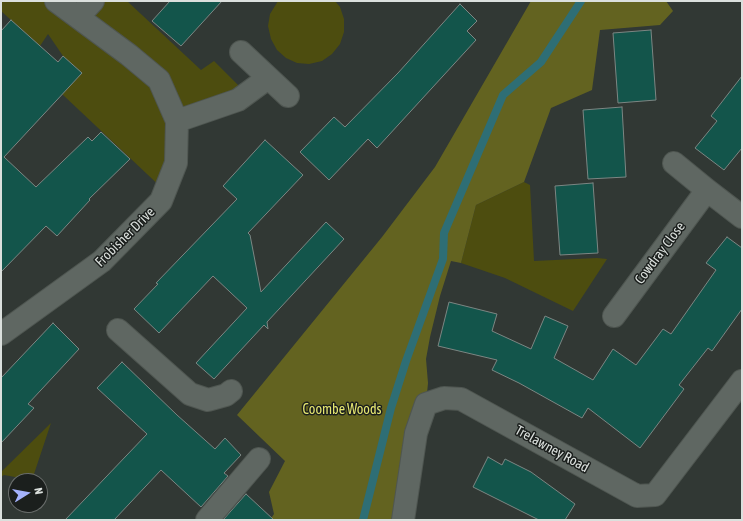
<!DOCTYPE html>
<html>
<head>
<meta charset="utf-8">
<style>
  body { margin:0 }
  #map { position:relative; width:743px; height:521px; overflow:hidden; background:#313834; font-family:"Asap Condensed",sans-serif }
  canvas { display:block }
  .frame { position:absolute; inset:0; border:2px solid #dbe0dd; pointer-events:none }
  .north { position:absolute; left:8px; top:473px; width:40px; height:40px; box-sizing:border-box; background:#1b1f1d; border:1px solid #686c6a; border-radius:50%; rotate:79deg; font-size:11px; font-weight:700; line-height:16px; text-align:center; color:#dbe0dd }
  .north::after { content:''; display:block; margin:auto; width:14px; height:18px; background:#a4b2fc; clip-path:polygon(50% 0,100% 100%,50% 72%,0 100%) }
</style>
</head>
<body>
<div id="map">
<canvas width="743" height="521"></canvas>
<div class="frame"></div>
<div class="north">N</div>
</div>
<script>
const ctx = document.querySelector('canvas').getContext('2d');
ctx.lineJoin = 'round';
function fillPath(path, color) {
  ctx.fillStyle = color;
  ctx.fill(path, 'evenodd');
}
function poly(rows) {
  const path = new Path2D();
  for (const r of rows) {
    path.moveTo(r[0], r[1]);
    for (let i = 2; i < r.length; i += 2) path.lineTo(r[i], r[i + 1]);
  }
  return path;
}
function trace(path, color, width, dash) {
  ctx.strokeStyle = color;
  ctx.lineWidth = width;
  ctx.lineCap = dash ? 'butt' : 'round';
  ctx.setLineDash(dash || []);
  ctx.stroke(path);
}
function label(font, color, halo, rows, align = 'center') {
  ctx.font = font + ' "Asap Condensed",sans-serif';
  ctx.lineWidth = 3;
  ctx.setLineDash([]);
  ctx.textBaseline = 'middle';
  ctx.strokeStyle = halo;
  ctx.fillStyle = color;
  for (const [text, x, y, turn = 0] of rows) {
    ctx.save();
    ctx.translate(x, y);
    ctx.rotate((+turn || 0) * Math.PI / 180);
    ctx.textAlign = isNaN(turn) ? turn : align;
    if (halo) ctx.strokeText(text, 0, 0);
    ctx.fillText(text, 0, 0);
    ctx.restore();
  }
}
const green = poly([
  [1,1,127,1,201,70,214,61,246,93,177,121,165,191,62,94,82,73,63,56,48,34,40,46,1,11],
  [278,1,335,1,340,7,344,19,344,32,340,44,332,54,322,61,309,64,297,63,286,58,277,50,271,39,268,26,270,14],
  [524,182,530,185,534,261,597,258,607,259,573,311,505,278,461,263,476,205],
  [51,423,32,480,4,475,1,477,1,472]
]);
const forest = poly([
  [531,1,666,1,673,11,660,25,600,30,592,90,551,108,524,182,476,205,461,263,451,261,440,296,430,337,426,359,428,383,426,404,403,520,270,520,274,514,269,492,285,461,237,415,382,237,435,167]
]);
const stream = poly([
  [363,520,391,408,406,361,443,259,444,233,503,95,541,62,581,1]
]);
const building = poly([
  [170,1,222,1,181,46,152,21,170,1],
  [460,4,477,21,467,31,476,40,377,148,368,139,329,180,300,152,334,117,345,127,398,73,460,4],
  [11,20,58,62,63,56,82,73,4,157,36,187,88,137,92,141,101,132,130,159,89,199,90,200,57,236,46,226,1,272,1,31,11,20],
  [651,30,656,100,618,103,613,33,651,30],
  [742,76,742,148,724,170,695,148,717,121,711,116,742,76],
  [622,107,626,177,588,179,583,110,622,107],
  [265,140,303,175,248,233,250,235,261,292,326,222,344,239,267,322,268,329,264,325,214,379,196,363,247,308,213,276,159,333,134,309,158,284,156,283,237,199,223,186,265,140],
  [593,183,598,253,560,255,555,186,593,183],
  [727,237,742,248,742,309,712,351,708,348,679,385,684,389,640,448,588,408,582,418,519,383,492,370,497,360,438,346,449,302,497,314,492,331,531,349,545,316,568,326,554,358,593,380,613,349,636,365,663,329,671,334,716,270,706,263,727,237],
  [53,323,79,349,28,404,34,408,1,443,1,378,53,323],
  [122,362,177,415,215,449,225,438,241,455,224,473,228,476,201,507,161,470,114,520,65,520,147,434,97,388,122,362],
  [488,457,502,465,505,459,531,472,575,504,565,520,539,520,473,487,488,457],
  [246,494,274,520,223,520,246,494]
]);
const minor = poly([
  [78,17,93,1],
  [241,52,288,96],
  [177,121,238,100,268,78],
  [674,163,707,190],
  [614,316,707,190,742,217],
  [118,330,190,394,208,400,226,395,231,391],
  [1,334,102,261,161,201,176,163,177,121,159,80,129,55,56,1],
  [207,520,259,459],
  [403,520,416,433,426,404,444,398,461,399,637,496,655,495,742,381]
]);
const streetNames = [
  ["Frobisher Drive",125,237,-45],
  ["Cowdray Close",660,253,-53],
  ["Trelawney Road",552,449,29]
];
const parkNames = [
  ["Coombe Woods",342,410]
];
fillPath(green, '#4d4d0f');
fillPath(forest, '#636320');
trace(stream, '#2e6e75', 8);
fillPath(building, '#13554b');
trace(building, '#7c8683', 1);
trace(minor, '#4f5651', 24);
trace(minor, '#5f6762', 22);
label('14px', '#dbe0dd', '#1b1f1d', streetNames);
label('14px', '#e6e771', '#1b1f1d', parkNames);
</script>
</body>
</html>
